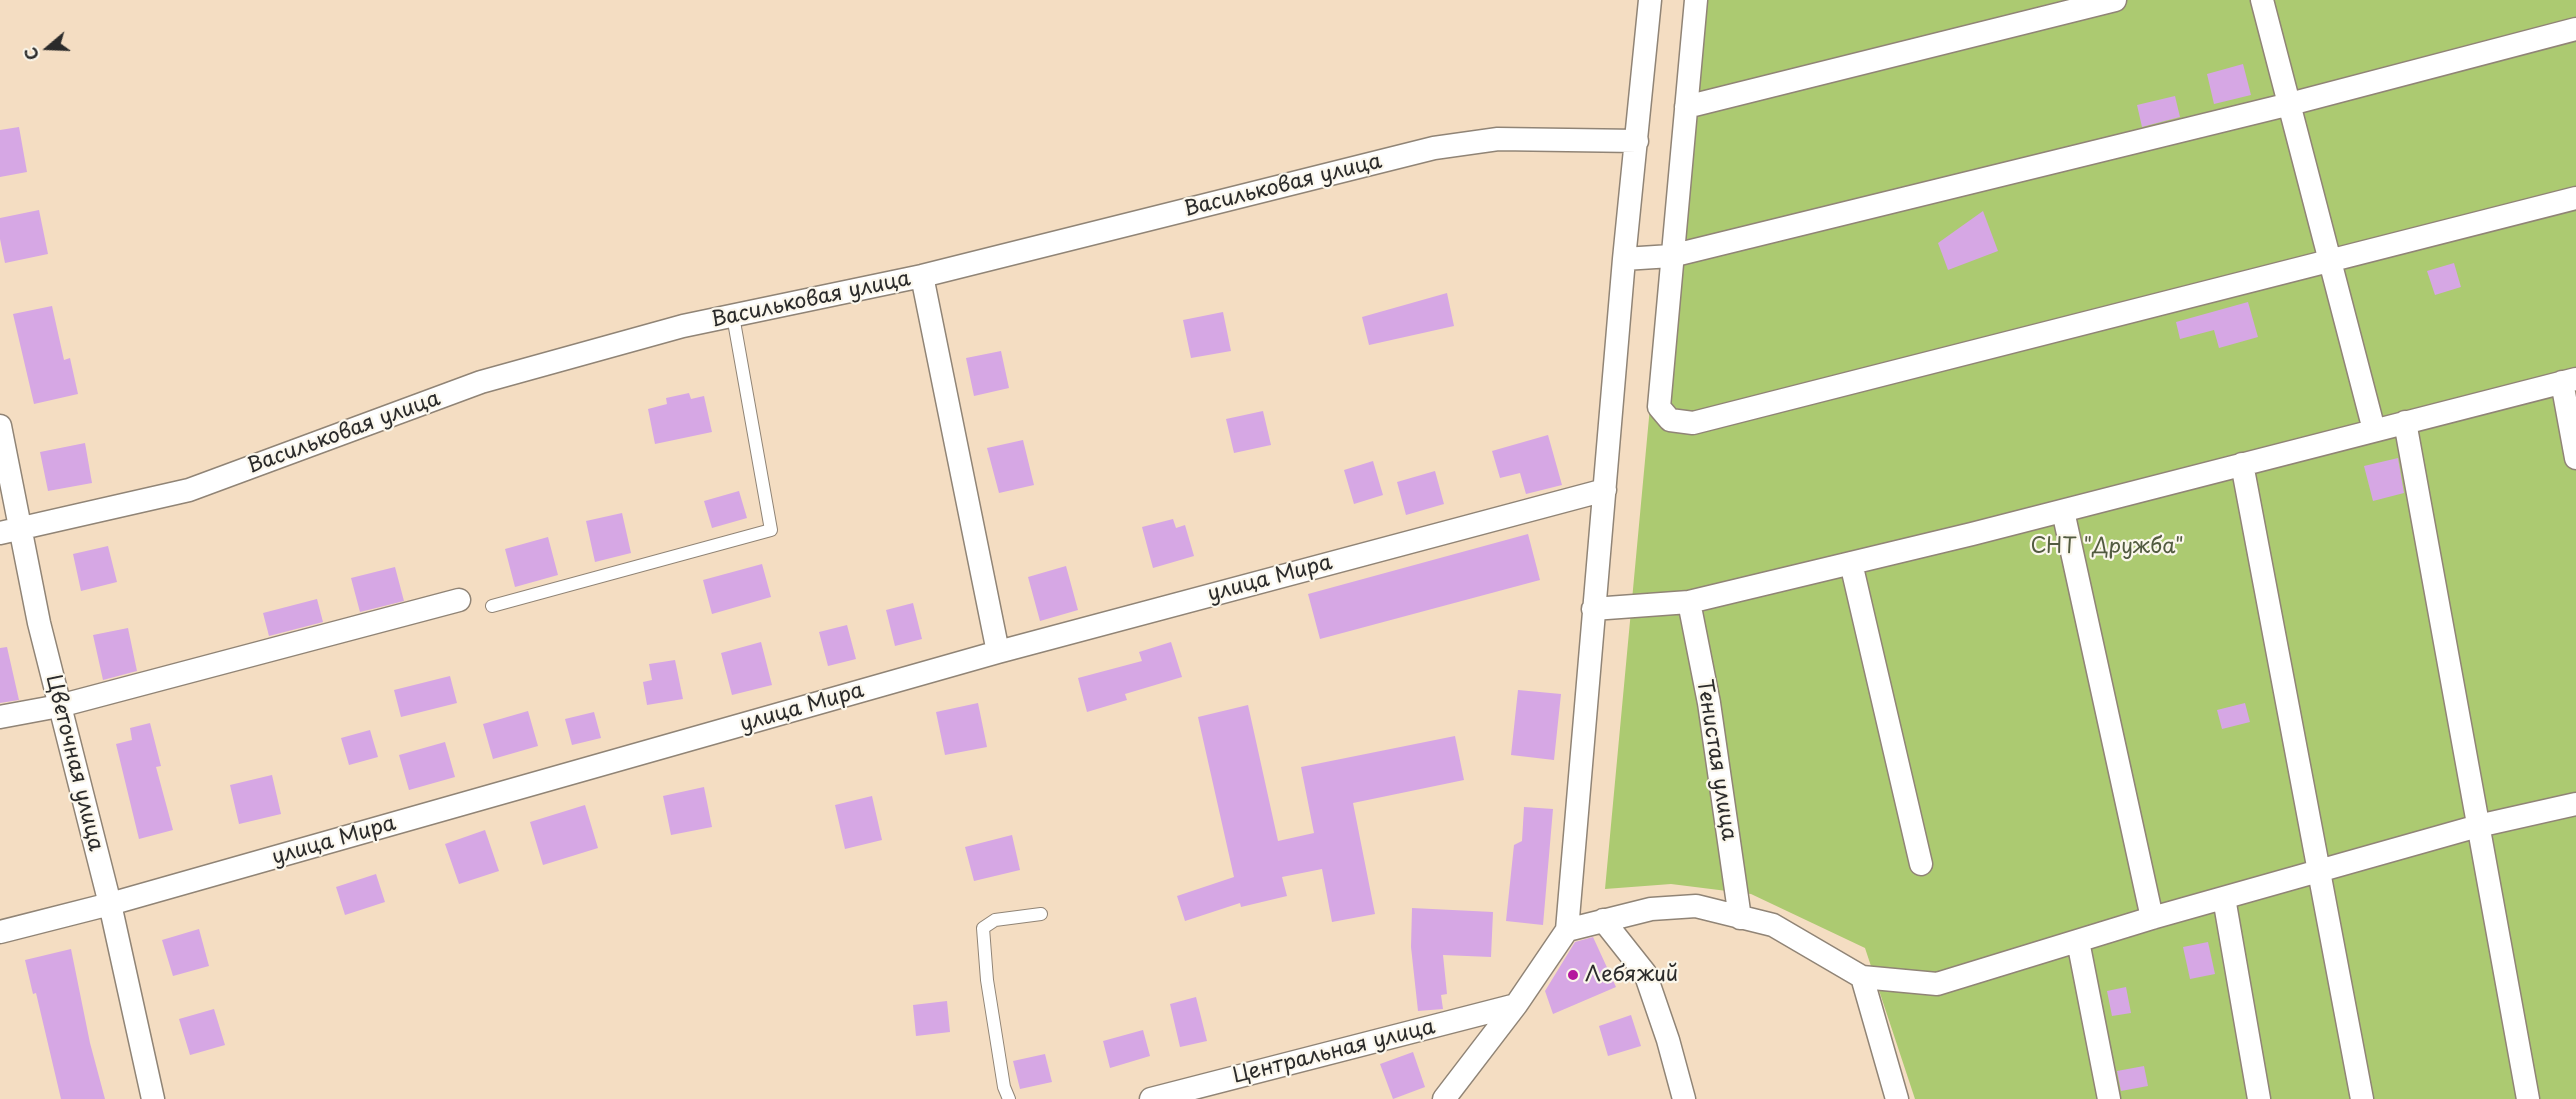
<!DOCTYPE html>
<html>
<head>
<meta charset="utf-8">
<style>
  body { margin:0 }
  #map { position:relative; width:2576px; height:1099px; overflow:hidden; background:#f4ddc2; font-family:"Playpen Sans",sans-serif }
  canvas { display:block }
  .north { position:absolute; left:18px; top:18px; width:60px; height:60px; -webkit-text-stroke:4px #fbf7ec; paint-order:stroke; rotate:251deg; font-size:16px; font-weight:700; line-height:24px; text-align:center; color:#2b2b2b }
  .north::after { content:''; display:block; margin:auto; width:21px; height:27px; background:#2b2b2b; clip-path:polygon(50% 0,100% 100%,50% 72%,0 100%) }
</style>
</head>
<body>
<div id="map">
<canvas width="2576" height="1099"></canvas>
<div class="north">С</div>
</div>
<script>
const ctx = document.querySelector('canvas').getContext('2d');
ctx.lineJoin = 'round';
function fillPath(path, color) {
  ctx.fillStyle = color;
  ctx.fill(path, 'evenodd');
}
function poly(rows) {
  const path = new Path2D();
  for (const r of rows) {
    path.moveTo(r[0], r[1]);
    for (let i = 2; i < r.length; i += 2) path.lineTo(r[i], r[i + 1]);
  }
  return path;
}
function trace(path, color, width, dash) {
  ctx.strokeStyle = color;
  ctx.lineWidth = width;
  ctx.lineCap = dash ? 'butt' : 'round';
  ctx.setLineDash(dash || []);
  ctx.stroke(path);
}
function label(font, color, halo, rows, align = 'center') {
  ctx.font = font + ' "Playpen Sans",sans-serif';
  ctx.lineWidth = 4.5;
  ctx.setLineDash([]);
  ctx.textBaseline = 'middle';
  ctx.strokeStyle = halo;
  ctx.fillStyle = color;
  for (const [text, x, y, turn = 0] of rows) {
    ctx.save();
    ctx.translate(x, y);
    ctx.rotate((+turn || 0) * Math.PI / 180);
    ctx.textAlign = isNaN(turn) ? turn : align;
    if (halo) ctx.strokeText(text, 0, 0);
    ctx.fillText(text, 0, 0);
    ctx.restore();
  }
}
const green = poly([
  [1688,0,2576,0,2576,1099,1915,1099,1865,948,1751,894,1671,884,1605,889]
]);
const building = poly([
  [2243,64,2251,95,2214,104,2207,74],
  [2175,96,2180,117,2142,127,2137,105],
  [19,127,27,172,0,177,0,130],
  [39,210,48,254,5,263,0,239,0,218],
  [1983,211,1998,251,1948,270,1938,243],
  [2454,263,2461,287,2435,295,2427,271],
  [1447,293,1454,326,1369,345,1362,317],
  [2248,302,2258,337,2219,348,2214,330,2180,339,2176,322],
  [52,306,64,360,70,358,78,394,34,404,13,314],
  [1223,312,1231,351,1191,358,1183,320],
  [1001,351,1009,388,974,396,966,358],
  [689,393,691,399,704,396,712,432,655,444,648,409,667,404,666,398],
  [1263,411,1271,445,1234,453,1226,419],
  [1548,435,1562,485,1526,494,1520,473,1500,478,1492,451],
  [1023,440,1034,485,999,493,987,448],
  [85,443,92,483,48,491,40,452],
  [2398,458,2404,493,2373,501,2364,466],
  [1373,461,1383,495,1354,504,1344,470],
  [1435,471,1444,504,1406,515,1397,482],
  [739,491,747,518,712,528,704,501],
  [622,513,631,553,595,562,586,521],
  [1173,519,1176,528,1185,525,1194,556,1153,568,1142,527],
  [1528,534,1540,580,1320,639,1308,594],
  [548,537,558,575,515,587,505,549],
  [108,546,117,582,81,591,73,554],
  [762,564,771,597,712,614,703,580],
  [1066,566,1078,610,1040,621,1028,577],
  [395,567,404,601,360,612,351,578],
  [317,599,323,622,269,636,263,613],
  [913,603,922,639,895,646,886,610],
  [847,625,856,659,828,666,819,632],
  [128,628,137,671,103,680,93,635],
  [761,642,772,685,732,695,721,653],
  [1171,642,1182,677,1125,694,1127,700,1087,712,1078,678,1142,661,1139,652],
  [7,647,19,700,0,703,0,648],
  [675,660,683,699,647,705,643,682,652,680,649,664],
  [450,676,457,703,401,717,394,690],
  [1518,690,1561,694,1554,760,1511,755],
  [978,703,987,747,945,755,936,712],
  [2245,703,2250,722,2222,729,2217,710],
  [1248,705,1278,841,1314,833,1301,767,1455,736,1464,780,1353,803,1375,914,1332,922,1322,869,1282,877,1287,896,1241,907,1240,903,1185,921,1177,896,1234,877,1198,717],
  [528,711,538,746,493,759,483,724],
  [594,712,601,738,572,745,565,719],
  [150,723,161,766,156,767,173,830,139,839,116,744,132,740,130,728],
  [370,730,378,757,349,765,341,738],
  [445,742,455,777,409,790,399,755],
  [272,775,281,814,239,824,230,785],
  [704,787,712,827,671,835,663,796],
  [872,796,882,840,845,849,835,805],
  [585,805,598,848,543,865,530,822],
  [1524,807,1553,809,1543,925,1506,921,1514,845,1522,841],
  [485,830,499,871,459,884,445,844],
  [1012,835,1020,870,974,881,965,847],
  [376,874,385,902,345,915,336,887],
  [1412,908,1493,912,1491,957,1443,955,1447,994,1441,995,1443,1009,1418,1011,1411,947],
  [199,929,209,966,173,976,162,940],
  [1593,937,1616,987,1553,1014,1545,991,1575,942],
  [2208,942,2215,974,2190,979,2183,947],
  [71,949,90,1043,105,1099,61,1099,36,993,33,994,25,960],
  [2126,987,2131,1013,2112,1016,2107,991],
  [1196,997,1207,1041,1180,1047,1170,1004],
  [947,1001,950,1032,916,1036,913,1005],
  [214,1009,225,1045,190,1055,179,1019],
  [1631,1015,1641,1046,1608,1056,1599,1026],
  [1143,1030,1150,1056,1110,1068,1103,1041],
  [1413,1052,1425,1087,1393,1099,1380,1064],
  [1045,1054,1052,1082,1020,1089,1013,1061],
  [2144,1066,2148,1086,2121,1091,2117,1071]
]);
const lane = poly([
  [492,606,771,530,733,316],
  [1009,1099,1004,1087,987,980,983,928,995,920,1041,914]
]);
const street = poly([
  [1696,0,1659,407,1670,420,1693,423,2576,198],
  [2262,0,2374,430],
  [1686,107,2115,0],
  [1624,259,1671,256,2290,104,2576,29],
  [922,276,998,652],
  [2562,382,2576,458],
  [2405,422,2528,1099],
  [0,426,39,623,110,904,153,1099],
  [2242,464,2362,1099],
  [2063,511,2152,918],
  [0,533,189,490,481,382,683,326,922,276,1434,148,1498,139,1637,141],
  [1851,563,1921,864],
  [1689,602,1709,703,1740,918],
  [1593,609,1689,602,1972,534,2576,379],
  [0,717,59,706,459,600],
  [2224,898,2259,1099],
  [1603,920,1645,973,1668,1040,1684,1099],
  [1567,930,1651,909,1696,906,1773,925,1862,977,1897,1099],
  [0,932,110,904,998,652,1605,490],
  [2078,941,2109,1099],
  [1862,977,1937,984,2152,918,2478,826,2576,804],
  [1151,1099,1516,1005],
  [1444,1099,1516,1005,1567,930,1624,259,1650,0]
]);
const markers = [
  [1573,975,6,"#b5179e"]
];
const streetNames = [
  ["Васильковая улица",1283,186,-14],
  ["Васильковая улица",811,300,-12],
  ["Васильковая улица",344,433,-20],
  ["улица Мира",1270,579,-15],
  ["улица Мира",802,708,-16],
  ["Тенистая улица",1716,760,81],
  ["Цветочная улица",74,763,76],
  ["улица Мира",334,841,-16],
  ["Центральная улица",1334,1052,-14]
];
const parkNames = [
  ["СНТ \"Дружба\"",2107,547]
];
const poiNames = [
  ["Лебяжий",1585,975]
];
fillPath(green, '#acca71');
fillPath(building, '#d6a7e4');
trace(lane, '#908476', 14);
trace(street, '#908476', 25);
trace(lane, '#fff', 12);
trace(street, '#fff', 22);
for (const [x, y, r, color] of markers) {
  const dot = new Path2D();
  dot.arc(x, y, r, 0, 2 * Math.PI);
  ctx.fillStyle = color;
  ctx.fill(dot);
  trace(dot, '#fbf7ec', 2);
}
label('21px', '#2b2b2b', '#fbf7ec', streetNames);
label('21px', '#525b40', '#fbf7ec', parkNames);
label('21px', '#2b2b2b', '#fbf7ec', poiNames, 'left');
</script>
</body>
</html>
